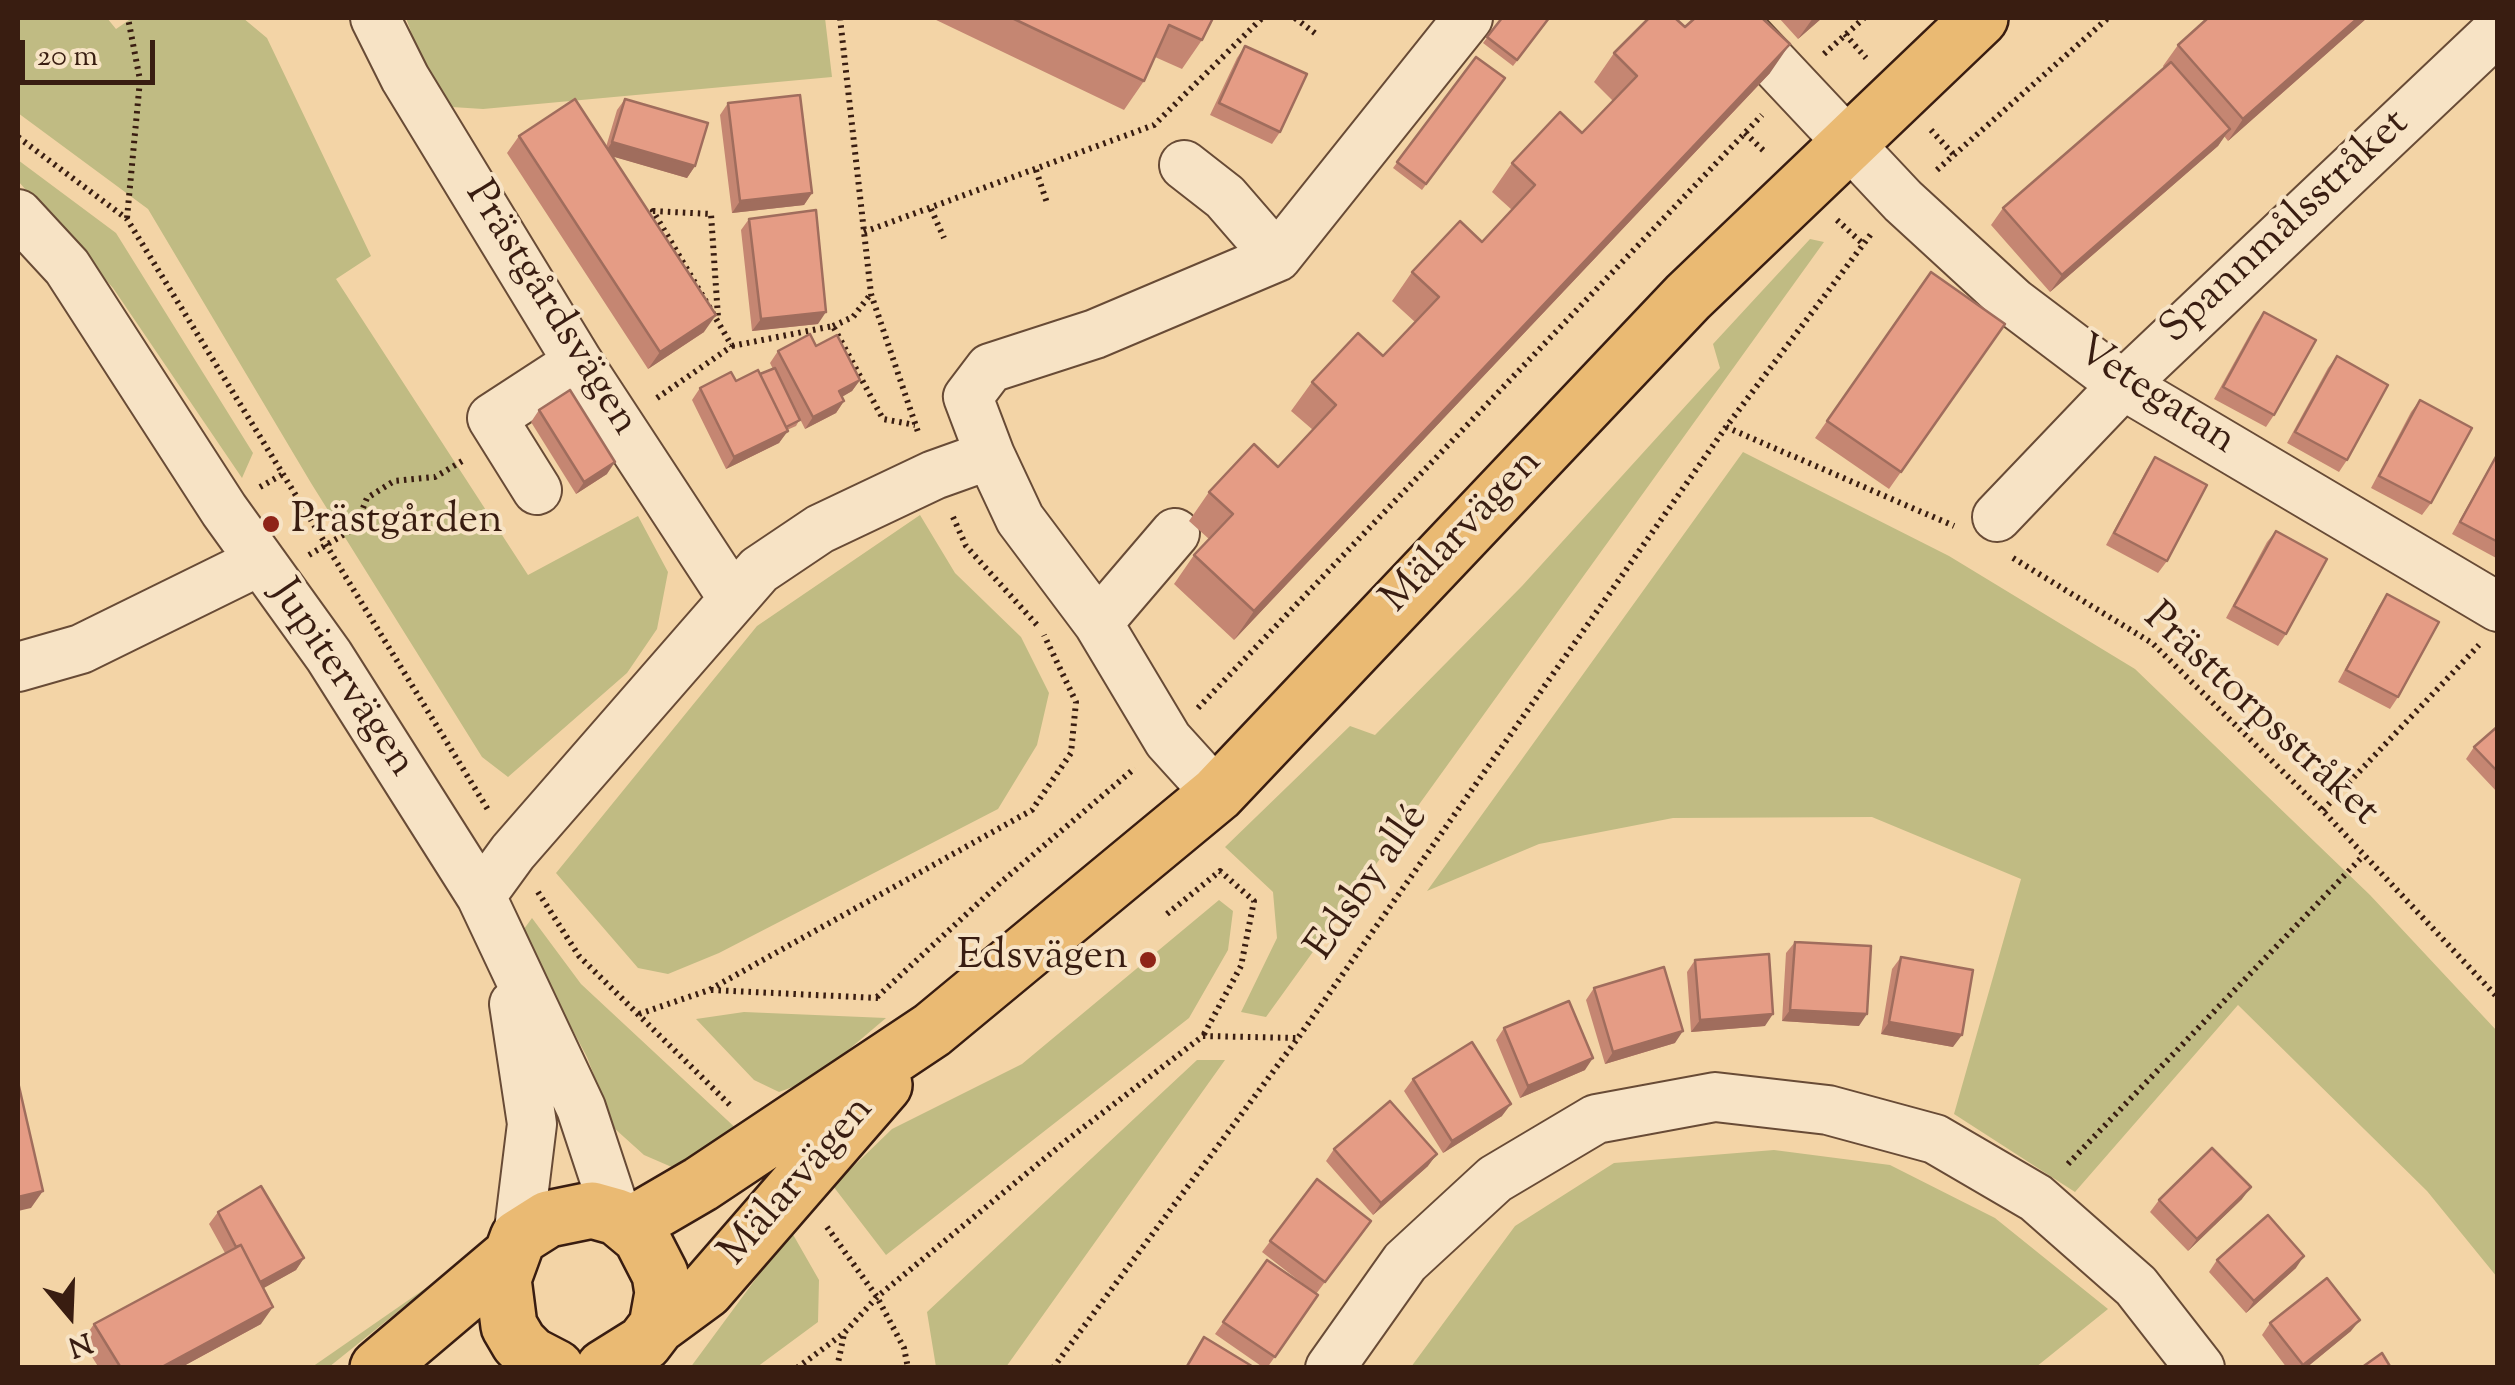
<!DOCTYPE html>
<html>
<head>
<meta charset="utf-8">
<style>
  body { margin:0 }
  #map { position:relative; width:2515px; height:1385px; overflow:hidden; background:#f3d4a6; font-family:"Sorts Mill Goudy",serif }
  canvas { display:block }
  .frame { position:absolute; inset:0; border:20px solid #391d11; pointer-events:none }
  .north { position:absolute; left:20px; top:1265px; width:100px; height:100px; -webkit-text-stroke:8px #f7e3c5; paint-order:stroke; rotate:161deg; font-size:28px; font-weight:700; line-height:40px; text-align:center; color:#391d11 }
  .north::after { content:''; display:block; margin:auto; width:35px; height:45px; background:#391d11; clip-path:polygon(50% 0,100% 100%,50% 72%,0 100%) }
  .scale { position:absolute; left:20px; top:40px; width:135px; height:45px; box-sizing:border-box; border:5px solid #391d11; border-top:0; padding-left:12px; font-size:30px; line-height:35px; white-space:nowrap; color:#391d11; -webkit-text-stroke:8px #f7e3c5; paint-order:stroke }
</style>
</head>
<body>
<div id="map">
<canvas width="2515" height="1385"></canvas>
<div class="frame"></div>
<div class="north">N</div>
<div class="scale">20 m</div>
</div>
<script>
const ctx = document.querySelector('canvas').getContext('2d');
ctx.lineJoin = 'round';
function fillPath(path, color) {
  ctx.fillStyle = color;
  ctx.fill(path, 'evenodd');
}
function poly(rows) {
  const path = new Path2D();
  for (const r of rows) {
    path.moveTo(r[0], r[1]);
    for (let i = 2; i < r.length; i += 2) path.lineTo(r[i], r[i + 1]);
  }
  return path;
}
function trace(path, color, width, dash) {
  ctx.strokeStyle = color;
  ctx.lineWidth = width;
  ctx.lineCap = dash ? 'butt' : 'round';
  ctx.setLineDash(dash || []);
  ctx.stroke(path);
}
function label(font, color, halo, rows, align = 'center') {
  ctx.font = font + ' "Sorts Mill Goudy",serif';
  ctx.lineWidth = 8;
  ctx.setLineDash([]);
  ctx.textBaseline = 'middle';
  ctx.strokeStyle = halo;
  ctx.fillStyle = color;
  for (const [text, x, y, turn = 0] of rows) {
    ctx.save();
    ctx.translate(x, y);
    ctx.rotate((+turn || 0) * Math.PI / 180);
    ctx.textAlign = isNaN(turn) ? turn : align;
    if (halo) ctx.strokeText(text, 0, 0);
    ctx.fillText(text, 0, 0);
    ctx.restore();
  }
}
const green = poly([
  [18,18,107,18,116,29,132,18,243,18,267,38,371,256,336,279,528,575,638,516,668,572,657,629,627,673,508,777,482,757,311,483,148,209,18,113],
  [406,18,825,18,832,77,483,109,452,107,418,51],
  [18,160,116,233,253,453,242,478,113,288,18,181],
  [1810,239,1824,242,1266,1017,1241,1012,1277,938,1273,892,1225,847,1350,726,1375,735,1522,586,1720,368,1713,344],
  [1743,452,1949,556,2135,669,2370,895,2497,1031,2497,1277,2427,1191,2238,1005,2075,1192,1954,1114,2021,879,1872,817,1673,818,1539,844,1427,891],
  [920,515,955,573,1021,637,1049,693,1037,745,998,809,719,953,668,974,638,968,556,873,757,626],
  [1219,900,1233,911,1228,950,1189,1018,886,1255,833,1186,892,1129,1022,1064],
  [532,918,581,984,741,1133,674,1168,644,1155,614,1128,587,1057,521,933],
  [744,1012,886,1018,814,1079,779,1092,754,1080,696,1019],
  [1197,1060,1225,1060,1006,1367,936,1367,927,1312],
  [1774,1150,1890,1165,1995,1218,2108,1309,2036,1367,1411,1367,1515,1226,1614,1163],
  [791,1231,819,1280,818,1322,757,1367,690,1368],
  [436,1281,329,1367,312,1367]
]);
const path = poly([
  [840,18,871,294,918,432],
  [1295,18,1316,34],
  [1845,34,1866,58],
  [1824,54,1864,18],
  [1931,130,1954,155],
  [1745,133,1766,153],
  [18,137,127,219,490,813],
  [1036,170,1047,203],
  [1937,170,2108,18],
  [931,209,944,238],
  [127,218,140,80,128,18],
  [1837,220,1862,243],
  [864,232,1154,125,1262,18],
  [833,326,853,317,870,295],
  [732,346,833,326,883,419,915,425],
  [657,398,732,346,653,211,711,214,718,317],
  [1726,427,1954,526],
  [260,487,285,473],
  [953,517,966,546,1037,625],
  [309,555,355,528,367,498,394,481,435,477,464,460],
  [2013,558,2152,643,2322,810,2498,998],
  [1198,708,1762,115],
  [2323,810,2479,645],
  [538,892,579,956,730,1105],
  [1167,914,1220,871,1254,901,1241,966,1203,1036],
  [711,990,878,998],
  [877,997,1000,883,1135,768],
  [639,1014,709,990,1032,810,1071,753,1076,702,1044,635],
  [2068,1164,2363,856],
  [827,1227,877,1297,904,1348,908,1368],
  [797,1368,844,1333,877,1297,1067,1140,1203,1036,1297,1038],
  [837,1368,844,1334],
  [1053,1368,1298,1038,1726,427,1871,234]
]);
const minor = poly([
  [375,18,405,78,578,362,732,597],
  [1731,18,1903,201,2013,302,2123,385,2498,607],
  [1184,165,1225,197,1277,257],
  [18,214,67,267,224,510,329,656,481,896,581,1108,617,1217],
  [990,455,1020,519,1098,623,1168,740,1217,794],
  [537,490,492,418,578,362],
  [1997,517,2123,385,2498,30],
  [1098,623,1175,533],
  [18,667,81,649,260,561],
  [481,896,513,852,759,570,820,529,934,475,990,455,968,397,990,368,1095,334,1277,257,1468,18],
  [514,1004,532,1124,518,1238],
  [1330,1368,1405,1262,1495,1179,1596,1119,1715,1097,1828,1110,1935,1139,2036,1198,2136,1286,2200,1368]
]);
const major = poly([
  [629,1226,701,1184,932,1030,1217,794,1688,297,1980,18],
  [657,1326,706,1290,884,1085],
  [378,1368,509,1257],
  [556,1368,531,1355,519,1343,509,1326,503,1279,518,1238,548,1219,592,1210,617,1217,641,1237,660,1274,663,1293,657,1326,644,1343,604,1368]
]);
const wall = poly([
  [932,18,1213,18,1202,40,1182,69,1155,57,1144,81,1124,110],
  [1502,18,1550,18,1513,66,1483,43],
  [1779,18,1822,18,1798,39],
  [2208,18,2367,18,2228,141,2224,136,2218,146,2050,292,1991,225,2003,208,2164,68,2163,66,2178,45],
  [1685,27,1770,73,1234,640,1174,584,1194,555,1209,539,1189,521,1209,492,1278,467,1313,430,1291,411,1312,382,1383,356,1415,322,1392,301,1412,272,1482,242,1512,210,1492,192,1512,163,1582,133,1613,101,1594,82,1614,53],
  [1245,46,1280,132,1272,144,1210,115,1237,58],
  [1476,57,1505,78,1422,190,1393,168],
  [625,99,695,166,687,178,612,156,704,332,648,369,507,153,519,136,606,147,617,110],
  [728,103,812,193,804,205,732,213,720,115],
  [749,219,818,324,752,331,741,230],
  [1931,272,2005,324,1889,489,1815,438],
  [2264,312,2274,415,2266,427,2214,399,2256,323],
  [816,346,860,380,852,391,842,397,844,401,836,413,805,429,800,419,796,426,787,430,779,443,726,469,692,400,700,388,736,381,773,369,770,363,778,351],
  [2337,356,2347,460,2339,472,2287,443,2328,368],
  [2420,400,2431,503,2422,515,2371,488,2411,412],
  [539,410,607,474,576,494,531,422],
  [2498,452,2498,559,2452,534],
  [2155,457,2167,561,2158,573,2106,545,2147,469],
  [2276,531,2286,634,2278,646,2226,618,2267,542],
  [2387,594,2398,697,2390,709,2338,682,2379,606],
  [2498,726,2498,793,2466,759,2474,747],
  [1795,942,1859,1026,1782,1021,1786,953],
  [1901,957,1953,1047,1881,1034,1892,969],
  [1695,960,1765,1026,1691,1032,1687,972],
  [1594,988,1675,1043,1605,1064,1586,1000],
  [1504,1028,1585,1070,1520,1098,1496,1040],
  [1413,1079,1502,1116,1443,1153,1404,1091],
  [1334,1149,1428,1166,1373,1215,1326,1161],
  [1317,1179,1371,1221,1316,1294,1318,1295,1267,1368,1264,1368,1215,1334,1267,1260,1316,1294,1262,1252],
  [2242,1199,2188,1251,2150,1212,2159,1200],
  [218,1212,304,1258,296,1270,263,1288,261,1324,180,1368,99,1368,82,1341,94,1324,225,1253,209,1224],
  [2217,1260,2296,1268,2246,1313,2209,1272],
  [2270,1323,2351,1331,2306,1368,2287,1368,2262,1335]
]);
const shadedWall = poly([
  [1813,18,1822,18,1798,39],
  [2358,18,2367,18,2228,141,2243,119],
  [1790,44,1770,73,1234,640,1254,611],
  [2230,129,2218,146,2050,292,2062,275],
  [612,142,695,166,687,178,604,154],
  [812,193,804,205,732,213,740,201],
  [826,312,818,324,752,331,761,319],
  [716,315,704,332,648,369,660,352],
  [860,380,852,391,831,403,839,391],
  [844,401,836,413,805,429,813,417],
  [788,431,779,443,726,469,734,457],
  [615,462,607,474,576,494,584,482],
  [1790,1010,1867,1014,1859,1026,1782,1021],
  [1773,1014,1765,1026,1691,1032,1700,1020],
  [1889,1022,1962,1035,1953,1047,1881,1034],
  [1683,1031,1675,1043,1605,1064,1613,1052],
  [1593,1058,1585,1070,1520,1098,1528,1086],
  [1511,1104,1502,1116,1443,1153,1452,1141],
  [1437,1154,1428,1166,1373,1215,1381,1203],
  [2251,1187,2242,1199,2188,1251,2197,1239],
  [43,1191,31,1208,18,1211,18,1197],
  [2304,1256,2296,1268,2246,1313,2254,1301],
  [304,1258,296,1270,248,1297,256,1285],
  [273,1307,261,1324,180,1368,160,1368],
  [2360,1320,2351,1331,2306,1368,2301,1368]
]);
const building = poly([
  [1012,18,1213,18,1202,40,1169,25,1144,81,1012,18],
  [1502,18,1549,18,1517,60,1487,37,1502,18],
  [1649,18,1675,18,1685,27,1695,18,1762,18,1790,44,1254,611,1194,555,1233,514,1209,492,1254,444,1278,467,1336,405,1312,382,1358,333,1383,356,1439,297,1412,272,1460,221,1482,242,1535,185,1512,163,1560,112,1582,133,1637,76,1614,53,1649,18],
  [2208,18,2358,18,2243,119,2178,45,2208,18],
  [1245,46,1307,74,1280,132,1219,103,1245,46],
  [1476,57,1505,78,1426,184,1397,162,1476,57],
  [2171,62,2230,129,2062,275,2003,208,2171,62],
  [800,95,812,193,740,201,728,103,800,95],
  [575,99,716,315,660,352,519,136,575,99],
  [625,99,708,123,695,166,612,142,625,99],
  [816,210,826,312,761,319,749,219,816,210],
  [1931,272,2005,324,1901,472,1827,421,1931,272],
  [2264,312,2316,340,2274,415,2223,387,2264,312],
  [810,334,816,346,837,335,860,380,839,391,844,401,813,417,778,351,810,334],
  [2337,356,2388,385,2347,460,2295,432,2337,356],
  [775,368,800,420,786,427,760,374,775,368],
  [758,370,788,431,734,457,700,388,731,372,736,381,758,370],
  [570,390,615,462,584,482,539,410,570,390],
  [2420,400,2472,428,2431,503,2379,476,2420,400],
  [2498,453,2498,542,2460,522,2498,453],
  [2155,457,2207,485,2167,561,2114,533,2155,457],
  [2276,531,2327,559,2286,634,2234,606,2276,531],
  [2387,594,2439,622,2398,697,2346,670,2387,594],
  [2498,726,2498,772,2474,747,2498,726],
  [1795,942,1871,946,1867,1014,1790,1010,1795,942],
  [1769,954,1773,1014,1700,1020,1695,960,1769,954],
  [1901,957,1973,970,1962,1035,1889,1022,1901,957],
  [1664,967,1683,1031,1613,1052,1594,988,1664,967],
  [1569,1001,1593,1058,1528,1086,1504,1028,1569,1001],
  [1472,1042,1511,1104,1452,1141,1413,1079,1472,1042],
  [18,1082,43,1191,18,1197,18,1082],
  [1390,1101,1437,1154,1381,1203,1334,1149,1390,1101],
  [2212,1148,2251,1187,2197,1239,2159,1200,2212,1148],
  [1317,1179,1371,1221,1325,1282,1270,1241,1317,1179],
  [261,1186,304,1258,260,1282,241,1245,236,1247,218,1212,261,1186],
  [2268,1215,2304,1256,2254,1301,2217,1260,2268,1215],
  [241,1245,273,1307,160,1368,121,1368,94,1324,241,1245],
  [1267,1260,1318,1295,1275,1357,1223,1322,1267,1260],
  [2327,1278,2360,1320,2303,1365,2270,1323,2327,1278],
  [1204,1337,1255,1368,1186,1368,1204,1337],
  [2382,1353,2391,1368,2361,1368,2382,1353]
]);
const markers = [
  [271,524,10,"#8f2418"],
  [1148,960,10,"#8f2418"]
];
const streetNames = [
  ["Spannmålsstråket",2287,229,-43],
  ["Prästgårdsvägen",549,310,58],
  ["Vetegatan",2154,398,33],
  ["Mälarvägen",1464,533,-46],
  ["Jupitervägen",340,680,56],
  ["Prästtorpsstråket",2259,717,43],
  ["Edsby allé",1370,884,-55],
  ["Mälarvägen",799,1183,-49]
];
const poiNames = [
  ["Prästgården",291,524],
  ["Edsvägen",1128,960,"right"]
];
fillPath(green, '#c0bb83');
trace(minor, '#684b36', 52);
trace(major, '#391d11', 60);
trace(path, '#391d11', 6, [2.5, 5]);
trace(minor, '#f7e3c5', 48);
trace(major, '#eaba73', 55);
fillPath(wall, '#c58672');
fillPath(shadedWall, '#a06d5d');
fillPath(building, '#e59c85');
trace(building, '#a06d5d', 2.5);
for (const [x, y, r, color] of markers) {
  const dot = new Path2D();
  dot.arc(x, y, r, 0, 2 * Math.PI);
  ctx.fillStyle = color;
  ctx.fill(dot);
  trace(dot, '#f7e3c5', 4);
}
label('42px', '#391d11', '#f7e3c5', streetNames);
label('42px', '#391d11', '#f7e3c5', poiNames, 'left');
</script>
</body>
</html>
